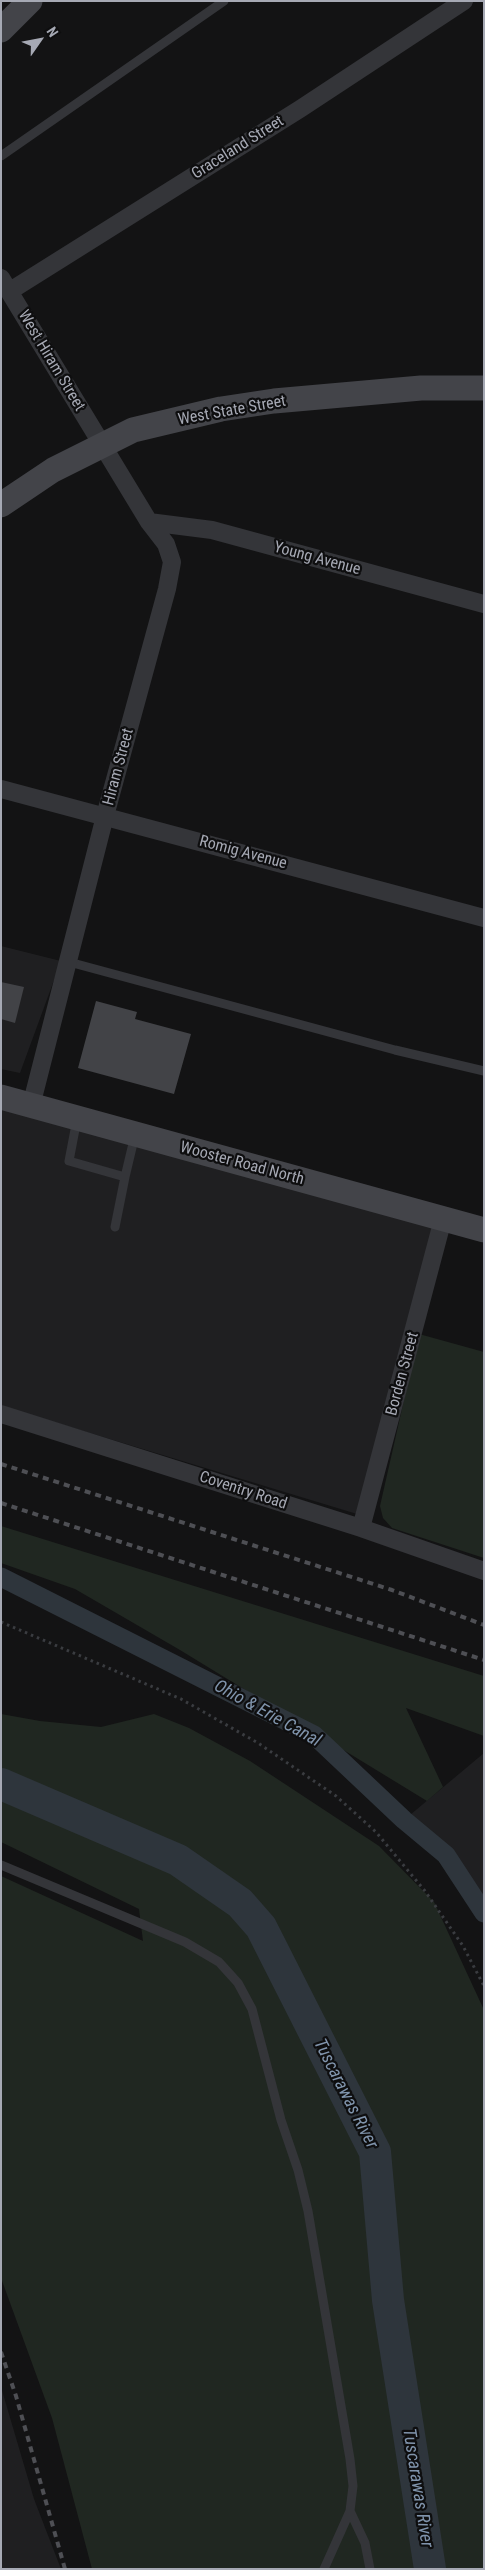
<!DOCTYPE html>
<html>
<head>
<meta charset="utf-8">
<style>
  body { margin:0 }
  #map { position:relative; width:485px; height:2570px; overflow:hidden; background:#131314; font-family:"Roboto Condensed",sans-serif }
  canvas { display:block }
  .frame { position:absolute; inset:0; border:2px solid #a6a9b4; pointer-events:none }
  .north { position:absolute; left:15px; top:15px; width:50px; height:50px; -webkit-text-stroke:4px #0e0e0f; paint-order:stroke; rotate:57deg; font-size:14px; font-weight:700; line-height:20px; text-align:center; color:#a6a9b4 }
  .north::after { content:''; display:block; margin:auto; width:18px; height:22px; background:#a6a9b4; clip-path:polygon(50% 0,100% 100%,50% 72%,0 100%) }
</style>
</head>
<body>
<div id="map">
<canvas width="485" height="2570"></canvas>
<div class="frame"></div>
<div class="north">N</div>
</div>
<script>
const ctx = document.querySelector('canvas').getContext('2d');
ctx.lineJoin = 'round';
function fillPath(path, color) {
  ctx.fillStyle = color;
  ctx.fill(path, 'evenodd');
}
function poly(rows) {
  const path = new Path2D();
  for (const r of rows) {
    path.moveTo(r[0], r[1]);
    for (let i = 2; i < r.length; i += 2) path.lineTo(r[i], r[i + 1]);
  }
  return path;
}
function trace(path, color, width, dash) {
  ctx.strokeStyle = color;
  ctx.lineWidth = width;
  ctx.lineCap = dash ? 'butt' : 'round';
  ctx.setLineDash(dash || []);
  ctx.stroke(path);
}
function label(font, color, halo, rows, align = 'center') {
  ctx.font = font + ' "Roboto Condensed",sans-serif';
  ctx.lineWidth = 4.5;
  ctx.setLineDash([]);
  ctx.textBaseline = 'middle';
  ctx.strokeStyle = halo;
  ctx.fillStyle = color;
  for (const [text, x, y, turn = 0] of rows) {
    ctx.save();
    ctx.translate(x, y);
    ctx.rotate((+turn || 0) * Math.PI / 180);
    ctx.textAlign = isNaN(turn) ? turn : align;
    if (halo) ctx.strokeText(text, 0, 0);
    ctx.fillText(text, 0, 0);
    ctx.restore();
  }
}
const built = poly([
  [1,946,61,961,20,1073,1,1069],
  [1,1104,440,1221,357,1514,1,1406],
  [484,1753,484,1912,446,1855,404,1820],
  [1,2387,34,2499,61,2569,1,2569]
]);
const green = poly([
  [419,1334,484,1352,484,1558,392,1528,383,1518,380,1506],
  [1,1526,484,1676,484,1736,406,1708,443,1787,427,1801,180,1650,75,1589,1,1563],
  [1,1714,40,1721,101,1727,154,1714,189,1728,250,1761,379,1846,434,1902,484,2010,484,2569,92,2569,52,2418,1,2278,1,1876,143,1941,139,1909,1,1842]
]);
const canal = poly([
  [1,1577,314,1735,404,1820,446,1855,484,1913]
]);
const river = poly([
  [1,1784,178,1860,240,1903,261,1927,375,2152,388,2300,430,2569]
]);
const building = poly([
  [1,982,24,987,15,1023,1,1019],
  [96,1001,137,1012,135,1019,191,1034,174,1094,78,1068]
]);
const path = poly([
  [1,1622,181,1699,258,1743,336,1796,376,1832,425,1891,463,1946,484,1986]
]);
const lane = poly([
  [1,156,224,1],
  [69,962,395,1050,484,1071],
  [77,1119,69,1161,125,1177,135,1135],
  [115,1227,125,1177],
  [1,1865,185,1942,219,1962,238,1983,252,2009,281,2120,298,2170,308,2211,350,2459,353,2486,350,2511,324,2569],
  [350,2511,365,2543,370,2569]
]);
const street = poly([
  [1,278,149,522,166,544,172,562,167,589,105,816,31,1106],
  [10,291,300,109,464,1],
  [149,522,212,530,484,604],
  [1,789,484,918],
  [1,1414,361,1528,484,1571],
  [361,1528,443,1219]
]);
const secondary = poly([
  [1,30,30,1],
  [1,505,53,470,133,430,221,409,274,401,421,388,484,388],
  [1,1097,484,1230]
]);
const rail = poly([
  [1,1464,392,1590,484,1625],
  [1,1503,484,1660],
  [1,2352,16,2396,65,2569]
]);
const streetNames = [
  ["Graceland Street",238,148,-32],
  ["West Hiram Street",51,361,59],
  ["West State Street",232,411,-10],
  ["Young Avenue",317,559,15],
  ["Hiram Street",119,767,-75],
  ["Romig Avenue",243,853,15],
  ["Wooster Road North",242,1164,15],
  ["Borden Street",403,1374,-75],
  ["Coventry Road",243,1491,18]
];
const waterNames = [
  ["Ohio & Erie Canal",267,1714,29],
  ["Tuscarawas River",345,2094,63],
  ["Tuscarawas River",417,2488,81]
];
fillPath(built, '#1f1f21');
fillPath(green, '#202721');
trace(canal, '#2e353c', 19);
trace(river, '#2e353c', 32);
fillPath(building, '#424347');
trace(path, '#3a3c40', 3, [2.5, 4]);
trace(lane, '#343539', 9);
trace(street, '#343539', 18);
trace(secondary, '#434449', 25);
trace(rail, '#4e4f54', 4, [6, 5]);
label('16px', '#a6a9b4', '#0e0e0f', streetNames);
label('italic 18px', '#8094ac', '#0e0e0f', waterNames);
</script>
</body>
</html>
